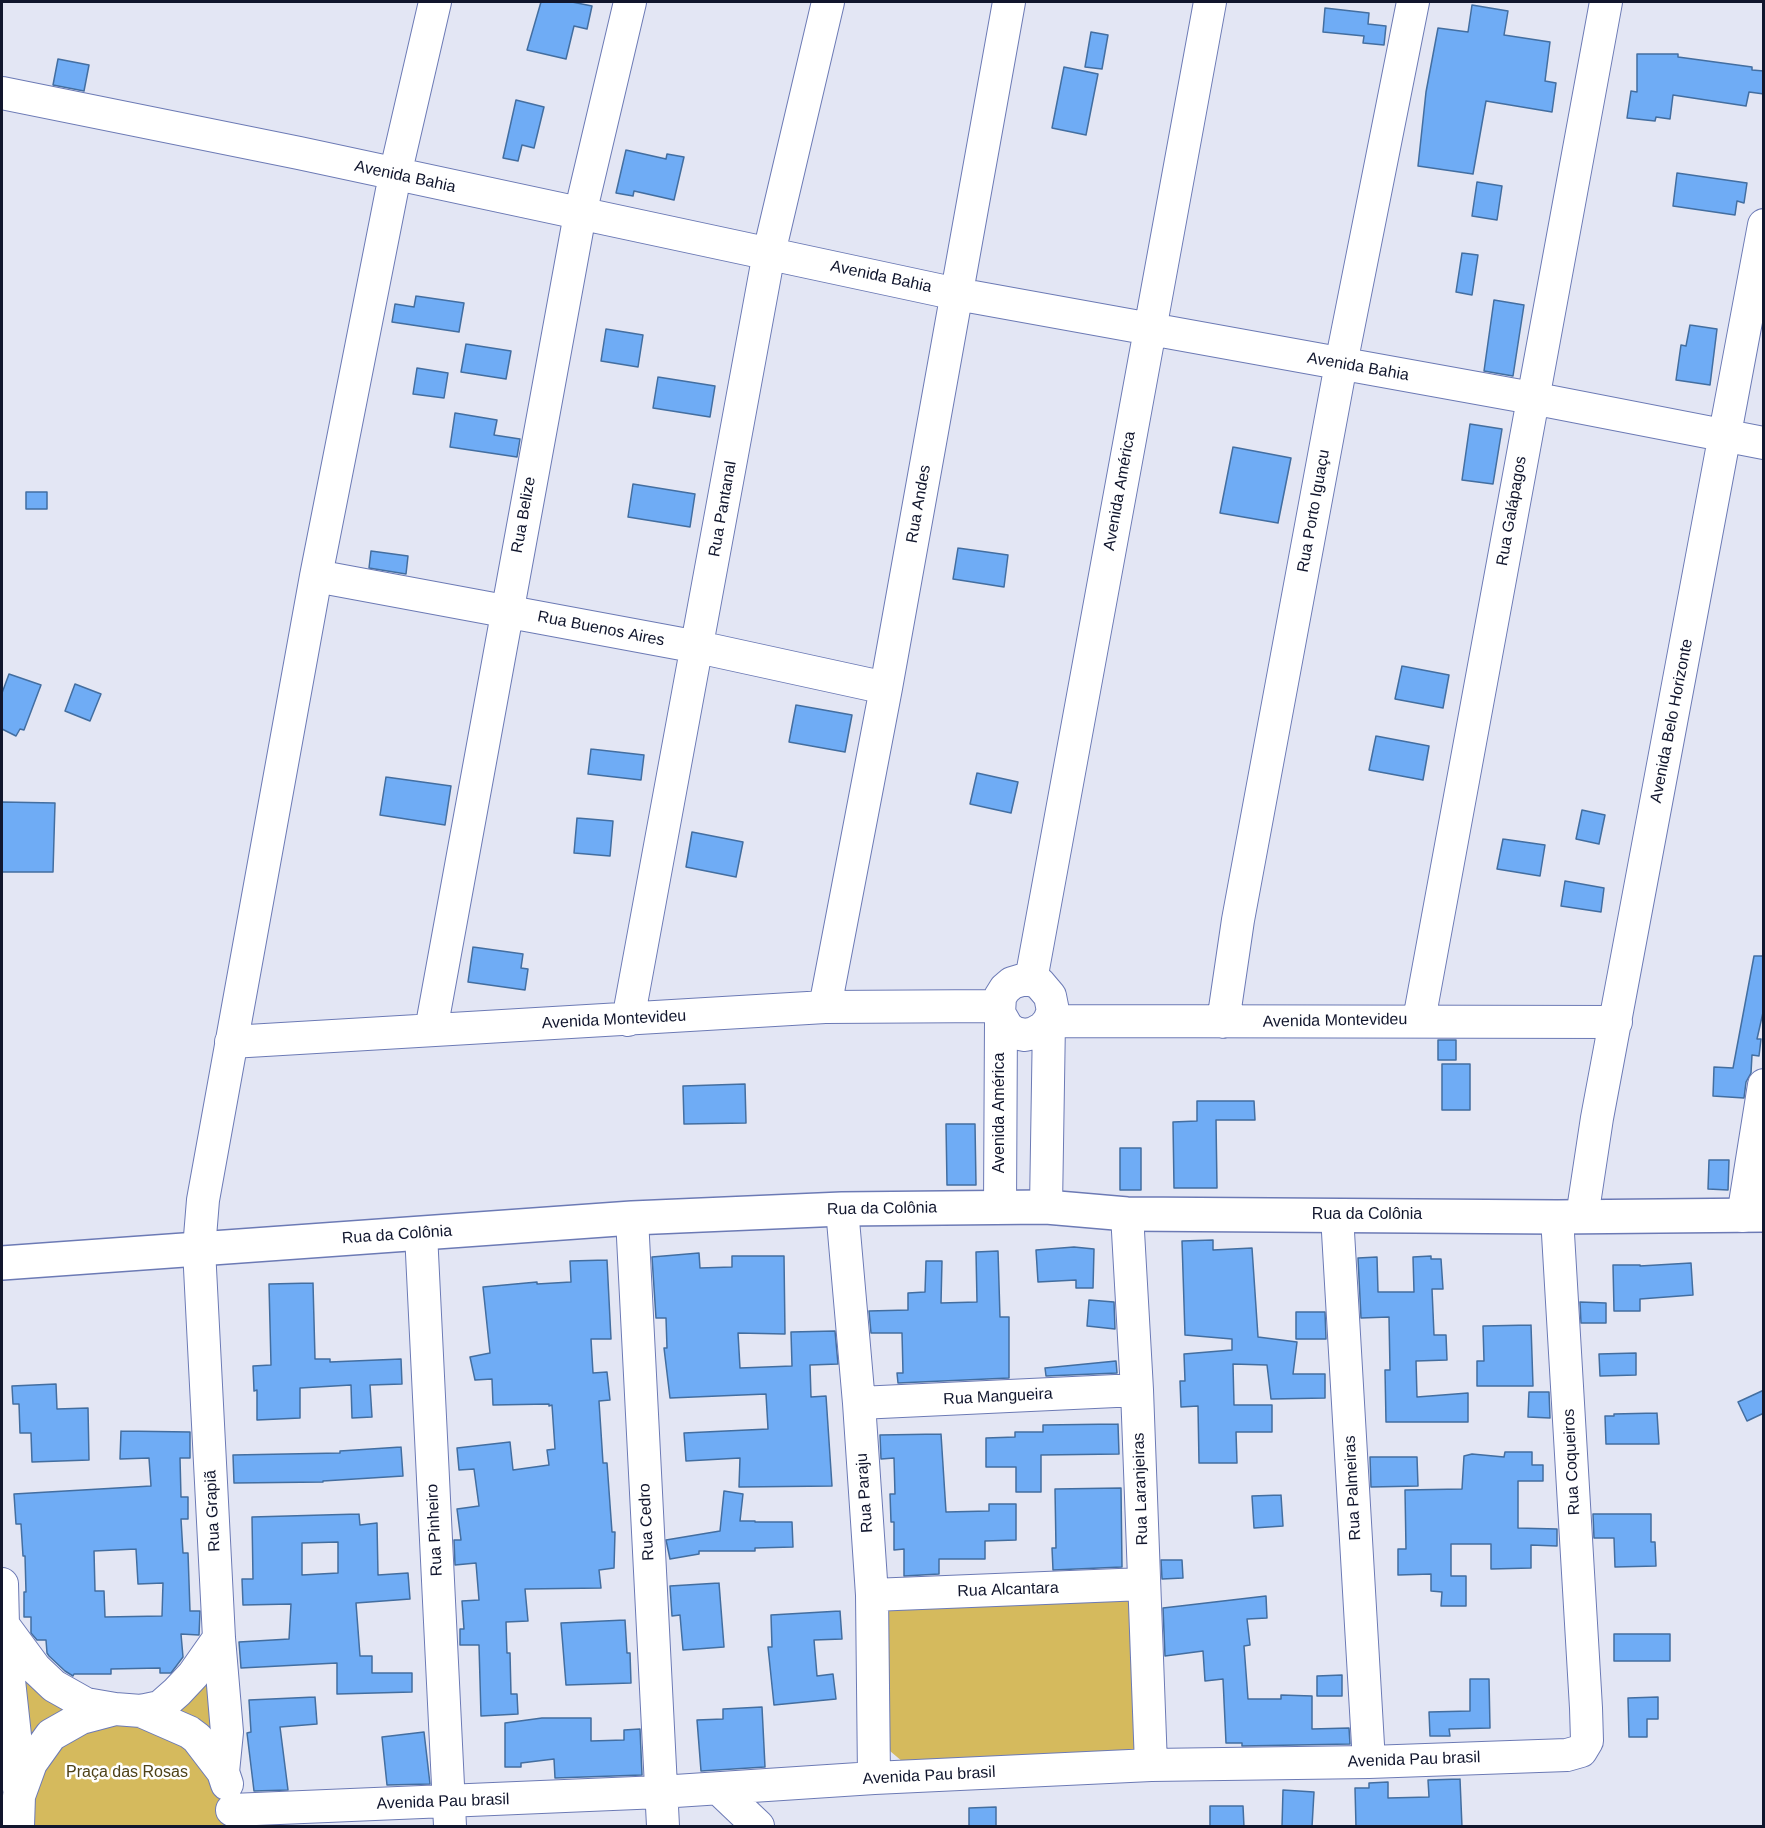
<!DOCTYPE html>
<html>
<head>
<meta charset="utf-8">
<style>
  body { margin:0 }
  #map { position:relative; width:1765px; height:1828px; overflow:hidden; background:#e3e6f4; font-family:Helvetica,sans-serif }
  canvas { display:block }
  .frame { position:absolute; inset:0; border:3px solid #11162d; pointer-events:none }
</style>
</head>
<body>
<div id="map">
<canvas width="1765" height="1828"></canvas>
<div class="frame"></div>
</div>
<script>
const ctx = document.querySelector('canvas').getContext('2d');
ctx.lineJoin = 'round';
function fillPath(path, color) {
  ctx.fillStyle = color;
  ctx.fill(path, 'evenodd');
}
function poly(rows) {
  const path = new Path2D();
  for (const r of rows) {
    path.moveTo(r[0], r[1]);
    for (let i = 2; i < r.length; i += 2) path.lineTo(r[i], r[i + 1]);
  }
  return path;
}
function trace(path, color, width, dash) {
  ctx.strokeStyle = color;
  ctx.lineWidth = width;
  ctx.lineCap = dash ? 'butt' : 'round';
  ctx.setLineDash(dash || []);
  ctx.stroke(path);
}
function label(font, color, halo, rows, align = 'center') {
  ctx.font = font + ' Helvetica,sans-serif';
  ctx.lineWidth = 5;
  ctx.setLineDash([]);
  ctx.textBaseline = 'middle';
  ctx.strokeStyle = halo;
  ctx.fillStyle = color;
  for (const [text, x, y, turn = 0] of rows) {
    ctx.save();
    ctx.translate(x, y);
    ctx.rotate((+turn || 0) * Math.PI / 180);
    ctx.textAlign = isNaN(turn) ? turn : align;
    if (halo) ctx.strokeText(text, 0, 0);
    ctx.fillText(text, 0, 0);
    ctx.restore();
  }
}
const green = poly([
  [1125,1599,1131,1603,1137,1749,1131,1753,903,1762,890,1751,886,1744,882,1624,888,1609],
  [22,1642,47,1676,141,1707,219,1655,229,1826,20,1826]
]);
const building = poly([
  [541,2,572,2,592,6,587,29,574,26,566,59,527,50,541,2],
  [1472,5,1508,11,1504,35,1550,42,1545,81,1556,83,1552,112,1486,101,1473,174,1418,166,1426,92,1438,28,1468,32,1472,5],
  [1325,8,1369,13,1368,24,1386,26,1384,45,1363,43,1364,36,1323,32,1325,8],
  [1091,32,1108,35,1102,69,1085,67,1091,32],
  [1637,54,1678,54,1678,57,1752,67,1752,70,1764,71,1764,94,1749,92,1746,106,1673,95,1670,119,1656,117,1655,121,1627,118,1631,91,1637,92,1637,54],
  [58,59,89,65,84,91,53,85,58,59],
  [1064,67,1098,74,1086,135,1052,128,1064,67],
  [516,100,544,107,534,148,522,145,518,161,503,158,516,100],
  [626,150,666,159,667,154,684,157,674,200,634,191,633,196,616,193,626,150],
  [1677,173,1747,183,1744,203,1737,201,1735,215,1673,206,1677,173],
  [1477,182,1502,186,1497,220,1472,216,1477,182],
  [1462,253,1478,255,1472,295,1456,292,1462,253],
  [416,296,464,303,459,332,392,322,395,304,414,307,416,296],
  [1494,300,1524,305,1513,376,1484,371,1494,300],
  [1690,325,1717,329,1710,385,1676,380,1681,345,1686,346,1690,325],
  [606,329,643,335,638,367,601,361,606,329],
  [466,344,511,351,506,379,461,372,466,344],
  [417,368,448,373,444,398,413,394,417,368],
  [658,377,715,386,710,417,653,408,658,377],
  [455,413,497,420,494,435,520,439,517,457,450,447,455,413],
  [1470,424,1502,429,1493,484,1462,480,1470,424],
  [1233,447,1291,458,1278,523,1220,513,1233,447],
  [633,484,695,494,690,527,628,517,633,484],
  [26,492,47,492,47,509,26,509,26,492],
  [958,548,1008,555,1004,587,953,579,958,548],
  [371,551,408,556,406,574,369,568,371,551],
  [1402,666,1449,675,1443,708,1395,699,1402,666],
  [9,674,41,685,24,730,20,729,16,736,2,729,2,693,9,674],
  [75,684,101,694,90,721,65,711,75,684],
  [796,705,852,715,845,752,789,742,796,705],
  [1376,736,1429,746,1423,780,1369,770,1376,736],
  [591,749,644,755,641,780,588,774,591,749],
  [977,773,1018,782,1011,813,970,804,977,773],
  [386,777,451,786,445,825,380,815,386,777],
  [2,802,55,803,53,872,2,872,2,802],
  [1582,810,1605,815,1599,844,1576,839,1582,810],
  [577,818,613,821,610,856,574,853,577,818],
  [692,832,743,842,736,877,686,867,692,832],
  [1503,839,1545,845,1540,876,1497,869,1503,839],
  [1565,881,1604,888,1601,912,1561,906,1565,881],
  [473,947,523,954,521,968,528,969,525,990,468,982,473,947],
  [1754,956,1764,956,1764,1008,1757,1039,1761,1039,1759,1056,1752,1055,1751,1073,1746,1082,1744,1098,1713,1096,1714,1067,1733,1068,1754,956],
  [1438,1040,1456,1040,1456,1060,1438,1060,1438,1040],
  [1442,1064,1470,1064,1470,1110,1442,1110,1442,1064],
  [745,1084,746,1123,684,1124,683,1086,745,1084],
  [1197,1101,1254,1101,1255,1120,1216,1120,1217,1188,1174,1188,1173,1122,1197,1121,1197,1101],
  [946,1124,975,1124,976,1185,947,1185,946,1124],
  [1120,1148,1141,1148,1141,1190,1120,1190,1120,1148],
  [1709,1160,1729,1160,1728,1190,1708,1189,1709,1160],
  [1213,1240,1213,1250,1252,1248,1258,1337,1297,1342,1293,1374,1325,1374,1325,1398,1271,1399,1267,1365,1233,1364,1234,1405,1272,1405,1272,1432,1236,1432,1237,1463,1199,1463,1198,1406,1181,1407,1180,1381,1185,1381,1184,1354,1232,1350,1232,1339,1185,1335,1182,1241,1213,1240],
  [1074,1247,1094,1249,1093,1288,1076,1288,1076,1280,1038,1282,1036,1250,1074,1247],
  [998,1251,1000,1317,1009,1317,1009,1378,898,1383,897,1373,903,1373,902,1333,871,1333,869,1311,908,1310,908,1293,925,1292,926,1261,942,1261,941,1303,977,1302,976,1252,998,1251],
  [699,1253,700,1268,732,1267,732,1256,784,1256,785,1334,738,1333,740,1368,792,1366,791,1332,835,1331,838,1364,810,1365,811,1397,826,1396,832,1486,739,1487,740,1458,686,1461,684,1433,768,1429,766,1394,670,1398,664,1348,667,1348,666,1318,656,1318,652,1257,699,1253],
  [1431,1256,1431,1259,1441,1259,1443,1289,1432,1289,1434,1335,1446,1335,1447,1360,1416,1361,1417,1397,1468,1393,1468,1422,1386,1422,1385,1370,1390,1370,1389,1317,1361,1318,1358,1258,1377,1257,1378,1292,1414,1292,1413,1257,1431,1256],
  [607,1260,611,1339,591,1339,593,1373,607,1372,610,1400,599,1401,603,1463,607,1463,612,1532,615,1532,614,1568,599,1570,601,1588,525,1589,528,1621,506,1622,507,1653,510,1653,511,1694,517,1694,518,1714,481,1716,479,1645,460,1645,460,1629,464,1629,462,1601,479,1600,476,1563,455,1565,454,1540,461,1540,457,1509,479,1506,474,1469,459,1470,457,1448,510,1442,513,1470,549,1465,547,1450,555,1449,552,1405,549,1406,549,1404,493,1405,492,1379,475,1380,470,1357,490,1353,483,1287,537,1282,537,1284,571,1282,570,1261,607,1260],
  [1691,1263,1693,1295,1640,1299,1640,1311,1614,1311,1613,1265,1640,1265,1640,1266,1691,1263],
  [313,1283,315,1359,330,1359,330,1362,401,1359,402,1384,370,1385,372,1417,352,1418,351,1385,300,1388,300,1418,257,1420,257,1390,254,1391,253,1366,271,1365,269,1284,313,1283],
  [1089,1300,1114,1302,1115,1329,1087,1326,1089,1300],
  [1580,1302,1606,1303,1606,1323,1581,1323,1580,1302],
  [1296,1312,1325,1312,1326,1339,1296,1339,1296,1312],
  [1531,1325,1533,1386,1477,1386,1477,1361,1484,1361,1483,1326,1531,1325],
  [1636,1353,1636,1375,1600,1376,1599,1354,1636,1353],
  [1116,1361,1117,1373,1046,1376,1045,1368,1116,1361],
  [56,1384,57,1409,88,1408,89,1460,32,1462,31,1433,20,1433,19,1404,13,1404,12,1386,56,1384],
  [1764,1390,1764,1413,1747,1421,1738,1402,1764,1390],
  [1529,1392,1549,1392,1550,1418,1528,1417,1529,1392],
  [1657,1413,1659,1444,1606,1444,1605,1416,1614,1416,1614,1414,1657,1413],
  [1118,1424,1119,1454,1041,1455,1041,1492,1016,1492,1016,1467,986,1467,986,1438,1015,1437,1015,1432,1043,1432,1043,1425,1118,1424],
  [121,1431,190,1432,190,1458,180,1458,181,1497,188,1497,188,1519,181,1519,183,1553,188,1553,190,1611,200,1611,199,1635,181,1634,183,1657,171,1673,160,1673,160,1668,111,1669,111,1674,74,1674,73,1676,65,1671,49,1656,47,1653,46,1640,37,1640,31,1633,31,1617,24,1617,24,1592,26,1592,25,1556,23,1556,21,1524,16,1524,14,1494,151,1486,149,1458,120,1459,121,1431],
  [136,1549,138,1584,163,1583,162,1616,105,1617,104,1591,95,1591,94,1551,136,1549],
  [941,1434,946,1512,989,1511,989,1504,1016,1504,1016,1540,985,1541,985,1559,939,1559,939,1574,904,1576,904,1549,894,1550,894,1522,891,1522,890,1494,895,1494,894,1458,881,1459,880,1435,941,1434],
  [401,1447,403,1476,323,1481,323,1482,234,1483,233,1455,340,1453,340,1451,401,1447],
  [1505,1452,1532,1452,1532,1465,1543,1465,1543,1481,1518,1481,1518,1528,1557,1529,1557,1546,1531,1545,1531,1568,1491,1569,1491,1544,1451,1544,1451,1576,1466,1576,1466,1606,1441,1606,1442,1592,1431,1591,1431,1574,1398,1575,1398,1549,1406,1549,1405,1490,1462,1489,1464,1456,1472,1454,1504,1457,1505,1452],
  [1370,1457,1417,1457,1418,1486,1371,1487,1370,1457],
  [1121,1488,1122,1567,1053,1570,1052,1548,1056,1548,1055,1489,1121,1488],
  [724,1491,743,1494,740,1521,755,1521,755,1522,792,1522,793,1547,755,1548,755,1551,699,1551,699,1554,670,1559,666,1540,720,1531,724,1491],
  [1281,1495,1283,1526,1254,1528,1252,1496,1281,1495],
  [359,1514,360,1525,377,1523,378,1575,408,1573,410,1599,356,1603,360,1656,372,1656,372,1673,412,1673,412,1692,337,1694,337,1663,241,1668,239,1642,289,1639,291,1604,243,1605,242,1579,253,1579,252,1517,359,1514],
  [338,1542,338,1573,302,1575,302,1543,338,1542],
  [1593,1514,1651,1514,1651,1542,1655,1542,1656,1566,1615,1567,1614,1538,1594,1538,1593,1514],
  [1161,1560,1182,1560,1183,1578,1162,1579,1161,1560],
  [719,1583,724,1647,683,1650,680,1615,672,1616,670,1586,719,1583],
  [1266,1596,1267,1618,1247,1619,1250,1645,1244,1646,1248,1699,1281,1699,1281,1695,1312,1696,1312,1729,1349,1728,1350,1744,1242,1746,1242,1743,1226,1743,1223,1679,1205,1681,1203,1651,1165,1656,1163,1608,1266,1596],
  [840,1611,842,1639,814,1640,817,1676,833,1674,836,1699,774,1705,768,1647,772,1647,771,1615,840,1611],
  [625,1620,627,1653,630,1653,631,1683,566,1685,561,1623,625,1620],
  [1614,1634,1670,1634,1670,1661,1614,1661,1614,1634],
  [1342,1675,1342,1696,1317,1696,1317,1676,1342,1675],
  [1470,1679,1489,1679,1490,1728,1449,1729,1450,1736,1430,1736,1429,1712,1470,1711,1470,1679],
  [315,1697,317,1724,280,1727,288,1790,254,1791,247,1733,251,1732,249,1700,315,1697],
  [1658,1697,1658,1719,1647,1719,1647,1737,1629,1737,1628,1698,1658,1697],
  [762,1707,765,1767,701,1771,697,1720,723,1719,723,1709,762,1707],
  [542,1718,591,1718,591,1741,624,1740,624,1730,640,1729,642,1775,555,1778,554,1759,521,1763,521,1767,505,1767,505,1723,542,1718],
  [424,1732,430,1784,387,1785,382,1737,424,1732],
  [1460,1779,1462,1827,1356,1827,1355,1788,1369,1788,1369,1783,1388,1782,1388,1798,1429,1797,1428,1780,1460,1779],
  [1283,1790,1314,1792,1312,1827,1282,1827,1283,1790],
  [1210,1806,1243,1806,1244,1827,1210,1827,1210,1806],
  [996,1807,996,1827,969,1827,969,1808,996,1807]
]);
const minor = poly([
  [2,93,299,153,957,294,1532,398,1764,443],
  [316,576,698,647,886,688],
  [1022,980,1031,980,1039,983,1050,996,1055,1021,1052,1013,1049,1021,1043,1028,1034,1033,1025,1035,1015,1033,1007,1027,999,1013,1000,997,1005,989,1012,983,1022,980],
  [1031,980,1210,2],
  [825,1007,886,688,1009,2],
  [628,1020,769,253,828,2],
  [1419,1020,1606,2],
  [1055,1021,1616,1022],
  [1223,1022,1238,920,1341,364,1413,2],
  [431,1030,580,214,630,2],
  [231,1042,825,1007,998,1006],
  [1000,1207,1001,1020],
  [1046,1207,1049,1021],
  [842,1209,859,1403,872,1595,874,1778],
  [1127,1214,1137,1390,1151,1765],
  [1337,1215,1369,1762],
  [1743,1216,1764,1085],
  [1582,1217,1597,1118,1764,225],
  [632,1218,663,1826],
  [421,1233,450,1826],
  [859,1403,1137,1390],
  [2,1584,3,1625,17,1754,19,1789],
  [872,1595,1144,1584],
  [4,1626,35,1668,54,1686,86,1704,115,1709],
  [141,1711,160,1707,177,1692,193,1675,219,1638],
  [223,1772,227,1732,219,1638,199,1249,203,1200,316,576,395,175,435,2],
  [719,1789,758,1826],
  [232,1810,660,1792,874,1778,1151,1765,1369,1762,1567,1755,1581,1751,1587,1741,1586,1708,1557,1217],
  [18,1826,19,1796,31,1763,51,1735,81,1718,115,1709,141,1711,189,1732,197,1738,223,1772,227,1784]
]);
const major = poly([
  [2,1263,632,1218,842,1209,1046,1207,1127,1214,1557,1217,1764,1215]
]);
const streetNames = [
  ["Avenida Bahia",405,177,12],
  ["Avenida Bahia",881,277,12],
  ["Avenida Bahia",1358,367,10],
  ["Avenida América",1120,491,-80],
  ["Rua Andes",919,504,-80],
  ["Rua Pantanal",723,509,-80],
  ["Rua Porto Iguaçu",1314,511,-80],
  ["Rua Galápagos",1512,511,-80],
  ["Rua Belize",524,515,-80],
  ["Rua Buenos Aires",601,629,11],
  ["Avenida Belo Horizonte",1672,721,-79],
  ["Avenida Montevideu",614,1020,-3],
  ["Avenida Montevideu",1335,1021,-1],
  ["Avenida América",1000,1113,-90],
  ["Rua da Colônia",882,1209,-1],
  ["Rua da Colônia",1367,1215],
  ["Rua da Colônia",397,1235,-4],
  ["Rua Mangueira",998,1397,-3],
  ["Rua Coqueiros",1572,1462,-93],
  ["Rua Palmeiras",1353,1488,-93],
  ["Rua Laranjeiras",1141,1489,-92],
  ["Rua Paraju",865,1493,-94],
  ["Rua Grapiã",213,1511,-93],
  ["Rua Cedro",647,1522,-93],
  ["Rua Pinheiro",435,1530,-93],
  ["Rua Alcantara",1008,1590,-2],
  ["Avenida Pau brasil",1414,1760,-2],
  ["Avenida Pau brasil",929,1776,-3],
  ["Avenida Pau brasil",443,1802,-2]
];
const parkNames = [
  ["Praça das Rosas",127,1773]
];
fillPath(green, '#d5ba5d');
fillPath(building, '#6facf5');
trace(building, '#436ea0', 1.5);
trace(minor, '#6c7ab5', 34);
trace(major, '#6c7ab5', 36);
trace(minor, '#fff', 32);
trace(major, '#fff', 33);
label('16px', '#11162d', '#fff', streetNames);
label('16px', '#4e4218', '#fff', parkNames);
</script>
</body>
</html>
